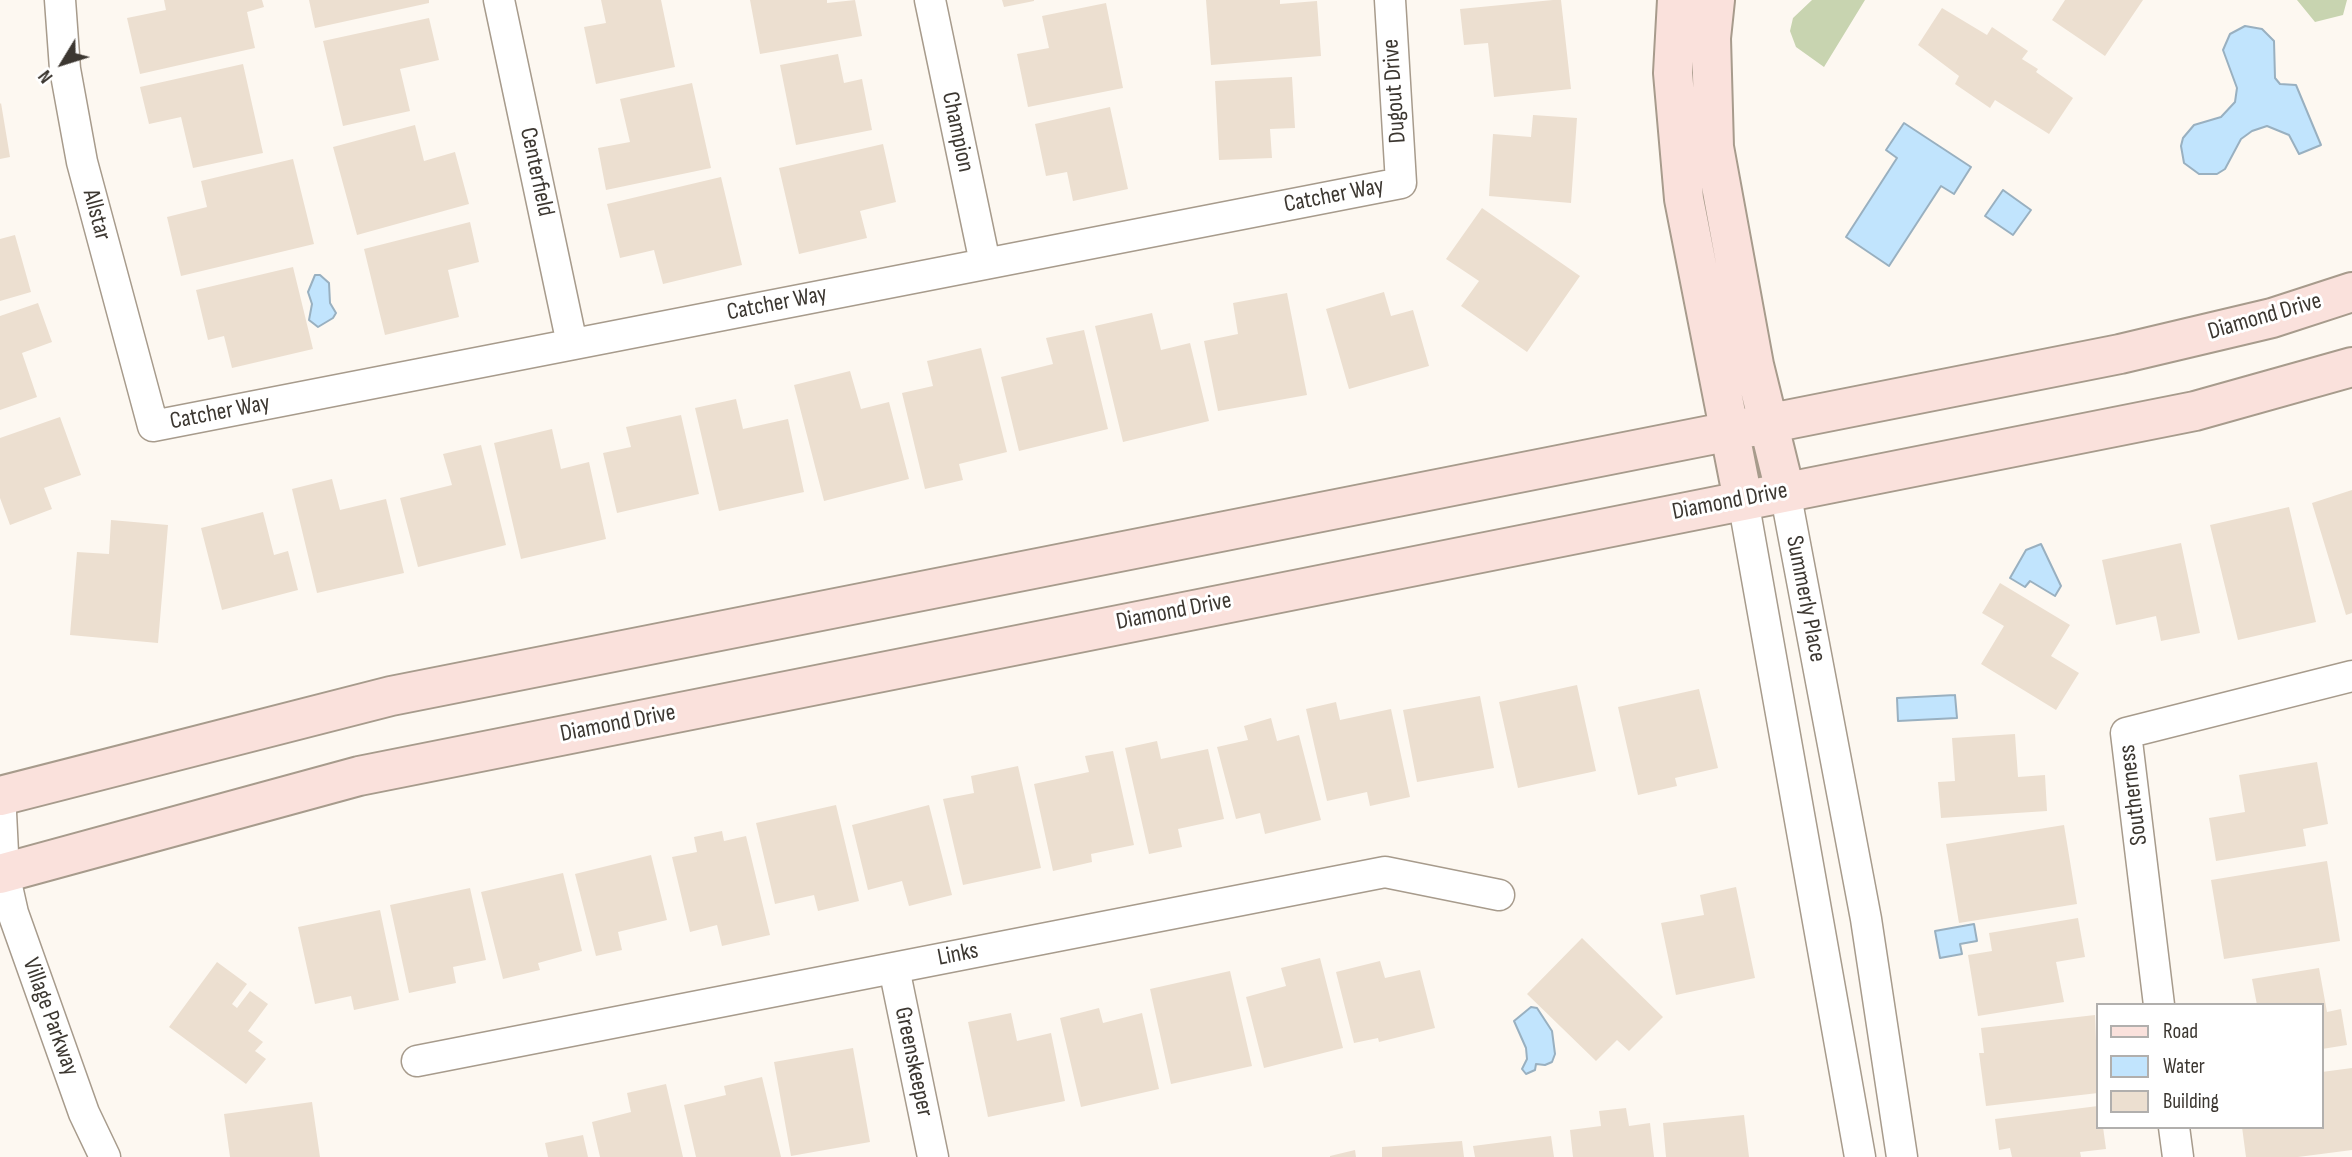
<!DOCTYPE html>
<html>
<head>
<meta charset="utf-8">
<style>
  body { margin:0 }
  #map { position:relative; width:2352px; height:1157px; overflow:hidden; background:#fdf8f1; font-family:"Sofia Sans Condensed",sans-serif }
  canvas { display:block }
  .legend { position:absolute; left:2096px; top:1003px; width:228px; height:126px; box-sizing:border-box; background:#fff; border:2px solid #b1afad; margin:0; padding:9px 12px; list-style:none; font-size:21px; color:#3c3731 }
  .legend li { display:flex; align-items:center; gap:14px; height:35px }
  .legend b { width:35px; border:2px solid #b1afad }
  .north { position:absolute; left:28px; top:28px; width:70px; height:70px; -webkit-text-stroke:5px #fff; paint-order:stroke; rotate:232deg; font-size:19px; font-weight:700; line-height:28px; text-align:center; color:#3c3731 }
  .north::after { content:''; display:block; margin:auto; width:24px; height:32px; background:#3c3731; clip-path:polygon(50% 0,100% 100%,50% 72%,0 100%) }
</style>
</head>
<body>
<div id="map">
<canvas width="2352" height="1157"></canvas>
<ul class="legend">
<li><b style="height:9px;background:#fae1dc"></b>Road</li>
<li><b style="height:19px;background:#c1e4fd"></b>Water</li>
<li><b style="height:19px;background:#ecdfd0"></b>Building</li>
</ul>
<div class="north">N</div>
</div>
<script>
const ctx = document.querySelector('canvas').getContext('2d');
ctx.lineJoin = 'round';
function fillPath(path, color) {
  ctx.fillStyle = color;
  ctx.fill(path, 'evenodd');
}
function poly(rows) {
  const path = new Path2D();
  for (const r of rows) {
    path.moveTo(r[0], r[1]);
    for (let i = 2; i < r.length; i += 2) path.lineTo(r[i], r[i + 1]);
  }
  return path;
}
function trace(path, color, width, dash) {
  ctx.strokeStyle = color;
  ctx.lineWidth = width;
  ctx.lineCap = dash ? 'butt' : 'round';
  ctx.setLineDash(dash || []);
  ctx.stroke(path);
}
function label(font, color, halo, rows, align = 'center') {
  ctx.font = font + ' "Sofia Sans Condensed",sans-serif';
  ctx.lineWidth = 6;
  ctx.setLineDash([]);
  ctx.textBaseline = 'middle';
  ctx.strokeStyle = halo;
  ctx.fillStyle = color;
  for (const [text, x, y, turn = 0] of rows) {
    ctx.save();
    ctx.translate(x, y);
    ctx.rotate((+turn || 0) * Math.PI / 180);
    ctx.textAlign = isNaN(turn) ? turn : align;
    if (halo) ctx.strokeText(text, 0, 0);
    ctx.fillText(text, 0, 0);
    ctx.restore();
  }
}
const green = poly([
  [1812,0,1865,0,1824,67,1796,47,1790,31,1793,18],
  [2297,0,2347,0,2343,15,2315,22]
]);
const water = poly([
  [2245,26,2262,29,2274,41,2275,78,2280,84,2296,85,2321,145,2299,154,2289,135,2267,126,2252,131,2241,139,2225,169,2217,174,2199,174,2184,163,2181,146,2183,138,2194,125,2221,117,2235,102,2237,88,2223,50,2230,34,2245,26],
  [1904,123,1971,167,1954,194,1941,186,1889,266,1846,237,1897,158,1886,150,1904,123],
  [2003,190,2031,210,2013,235,1985,216,2003,190],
  [315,275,320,275,329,283,330,303,336,313,333,318,318,327,309,320,312,304,308,292,315,275],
  [2041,544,2061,586,2055,596,2030,581,2025,587,2010,578,2026,550,2041,544],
  [1955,695,1957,718,1898,721,1897,698,1955,695],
  [1974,924,1977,941,1960,944,1962,954,1940,958,1935,931,1974,924],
  [1531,1007,1537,1008,1552,1031,1555,1054,1552,1062,1545,1065,1536,1064,1535,1070,1526,1074,1522,1069,1527,1059,1526,1048,1514,1021,1531,1007]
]);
const building = poly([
  [164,0,262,0,264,7,247,12,255,48,140,74,127,18,166,10],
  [309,0,429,0,429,3,315,28],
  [601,0,661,0,675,67,596,84,584,27,606,23],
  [750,0,827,0,827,3,855,0,862,36,760,54],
  [1002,0,1034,0,1034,1,1004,7],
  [1206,0,1280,0,1280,4,1317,1,1321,56,1211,65],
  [1553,0,1561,0,1571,89,1494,97,1488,43,1464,45,1460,9],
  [2065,0,2143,0,2105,56,2052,20],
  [1106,3,1123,88,1028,107,1017,54,1049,48,1042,16],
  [1942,8,1987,35,1992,27,2028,51,2022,59,2038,69,2036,72,2073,98,2049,134,1995,100,1990,108,1955,84,1959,76,1918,45],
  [429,18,439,60,400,69,410,111,343,126,323,41],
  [838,54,844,83,862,79,872,130,796,145,780,65],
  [243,64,263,153,193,168,181,117,149,124,140,87],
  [1292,77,1295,128,1270,129,1272,158,1219,160,1215,81],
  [692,83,711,168,606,190,598,148,630,142,620,99],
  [1,103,10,157,0,159,0,104],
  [1110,107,1128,189,1073,201,1067,172,1046,176,1035,124],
  [1533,115,1577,118,1571,203,1489,196,1493,134,1531,137],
  [415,125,424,161,455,152,469,204,357,235,333,147],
  [883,144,896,202,860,211,867,238,799,254,779,168],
  [293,159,314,244,181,276,167,217,207,207,201,181],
  [721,177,742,265,663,284,654,250,620,258,607,204],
  [1482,208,1580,276,1527,352,1461,306,1479,281,1446,259],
  [470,222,479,262,448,270,459,317,385,335,364,249],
  [15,235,31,292,0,301,0,239],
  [293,267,313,349,232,368,224,336,208,340,196,290],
  [1384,292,1391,316,1413,310,1429,366,1349,389,1326,309],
  [1287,293,1307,395,1218,411,1204,341,1238,334,1233,303],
  [38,303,52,342,22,353,37,397,0,410,0,316],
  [1152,313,1161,350,1190,343,1209,421,1123,442,1095,326],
  [1084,330,1108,429,1019,451,1001,377,1053,364,1046,338],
  [981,348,1007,452,959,464,963,480,925,489,902,393,933,386,927,361],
  [850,371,861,409,889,402,909,479,824,501,794,385],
  [736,399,743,429,788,419,804,492,719,511,695,408],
  [681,415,699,494,617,513,603,453,631,447,626,427],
  [60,417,81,475,44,488,52,509,10,525,0,498,0,438],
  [552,429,561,469,589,462,606,539,521,559,494,443],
  [481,445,506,545,418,567,400,498,452,485,443,454],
  [332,479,340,510,386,499,404,573,317,593,292,489],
  [2352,490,2352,613,2346,615,2312,503],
  [2289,507,2316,622,2238,640,2210,525],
  [263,512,274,555,288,551,298,590,222,610,201,528],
  [111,520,168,525,158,643,70,635,77,552,109,554],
  [2181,543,2200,633,2161,641,2156,616,2116,625,2102,560],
  [2000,583,2070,625,2051,656,2079,673,2056,710,1981,664,2004,626,1982,613],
  [1577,685,1596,771,1518,788,1499,702],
  [1699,689,1718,768,1675,778,1677,786,1638,795,1618,707],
  [1480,696,1494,768,1417,782,1403,710],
  [1336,702,1340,720,1391,709,1410,797,1370,806,1367,792,1327,801,1306,709],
  [1271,718,1277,741,1299,735,1321,820,1265,834,1260,813,1236,819,1217,747,1248,740,1244,726],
  [2015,734,2018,777,2045,775,2047,811,1941,818,1938,782,1955,781,1952,738],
  [1157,741,1161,759,1208,749,1224,819,1178,829,1182,847,1149,854,1125,748],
  [1113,751,1134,845,1091,854,1092,862,1053,871,1034,784,1089,772,1085,756],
  [2317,762,2328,824,2303,829,2306,846,2216,861,2209,818,2245,812,2239,775],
  [1018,766,1041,868,963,885,943,799,974,793,971,776],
  [836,805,859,901,818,911,814,895,775,904,756,823],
  [929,805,952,895,909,906,902,881,868,890,852,825],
  [2064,825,2077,904,1959,923,1946,844],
  [722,831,724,841,746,836,770,935,722,946,717,925,690,932,672,857,697,852,694,837],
  [651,855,667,920,618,932,622,950,596,956,575,874],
  [2327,861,2340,941,2224,959,2211,880],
  [563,873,582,951,538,963,540,970,503,979,481,892],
  [1736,887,1755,978,1676,995,1661,923,1704,915,1700,895],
  [470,888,486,960,453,967,456,983,409,993,390,905],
  [380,910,399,1000,354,1010,351,996,315,1004,298,927],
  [2078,918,2085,957,2056,962,2064,1002,1978,1016,1968,955,1992,951,1989,933],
  [1582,938,1663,1017,1629,1051,1617,1040,1596,1061,1527,994],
  [1320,958,1343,1048,1264,1068,1246,997,1286,986,1281,968],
  [1380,961,1385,978,1420,970,1435,1028,1379,1042,1378,1038,1354,1043,1336,972],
  [217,962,247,984,232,1004,237,1008,250,991,268,1004,248,1031,263,1042,255,1051,266,1059,246,1084,169,1027],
  [2319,968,2327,1012,2341,1009,2347,1045,2322,1049,2322,1005,2257,1005,2252,979],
  [1230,971,1252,1066,1171,1084,1150,989],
  [1099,1008,1103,1023,1142,1013,1159,1089,1081,1107,1060,1018],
  [1011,1013,1017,1041,1051,1033,1065,1101,988,1117,968,1022],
  [2095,1015,2098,1093,1986,1106,1979,1053,1984,1053,1981,1028],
  [853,1048,870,1142,791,1156,774,1062],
  [2352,1068,2352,1150,2298,1157,2246,1157,2242,1127,2322,1127,2322,1072],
  [762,1077,781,1157,696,1157,684,1105,726,1095,724,1086],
  [666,1084,683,1157,600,1157,592,1122,631,1112,627,1093],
  [312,1102,320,1157,230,1157,224,1114],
  [2098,1106,2098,1127,2103,1127,2106,1149,2080,1152,2081,1157,2012,1157,2010,1148,1999,1150,1995,1119],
  [1626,1108,1629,1126,1650,1123,1654,1157,1573,1157,1570,1130,1601,1126,1599,1111],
  [1744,1115,1749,1157,1666,1157,1663,1123],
  [583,1135,588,1157,548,1157,545,1143],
  [1551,1136,1554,1157,1475,1157,1473,1146],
  [1462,1141,1464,1157,1382,1157,1382,1147],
  [1355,1150,1356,1157,1330,1157,1330,1156]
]);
const street = poly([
  [60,0,65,69,82,162,153,426,1401,183,1390,0],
  [499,0,572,344],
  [930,0,985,263],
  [1785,491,1866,919,1902,1157],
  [1743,500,1860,1157],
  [0,792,4,873,13,913,84,1113,105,1157],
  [894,968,933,1157],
  [2159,1005,2126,733,2352,676],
  [417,1061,1385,872,1499,895],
  [2174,1127,2178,1157]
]);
const secondary = poly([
  [1677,0,1673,73,1684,199,1743,500],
  [1715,0,1711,38,1714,147,1754,365,1785,491],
  [0,796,391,696,2120,354,2272,318,2352,292],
  [0,874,359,776,2195,411,2352,367]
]);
const streetNames = [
  ["Dugout Drive",1395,91,-94],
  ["Champion",957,132,78],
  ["Centerfield",536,172,78],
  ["Catcher Way",1334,196,-11],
  ["Allstar",96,215,75],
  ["Catcher Way",777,304,-11],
  ["Diamond Drive",2265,317,-16],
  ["Catcher Way",220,413,-11],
  ["Diamond Drive",1730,502,-11],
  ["Summerly Place",1805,599,79],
  ["Diamond Drive",1174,612,-11],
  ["Diamond Drive",618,724,-11],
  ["Southerness",2134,795,-97],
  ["Links",958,955,-11],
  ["Village Parkway",50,1017,70],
  ["Greenskeeper",913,1062,78]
];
fillPath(green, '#c8d4b0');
fillPath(water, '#c1e4fd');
trace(water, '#99b0c0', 2);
fillPath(building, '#ecdfd0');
trace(street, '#a79b8c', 33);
trace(secondary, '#a79b8c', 42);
trace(street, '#fff', 30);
trace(secondary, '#fae1dc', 38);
label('24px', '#3c3731', '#fff', streetNames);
</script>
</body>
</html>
